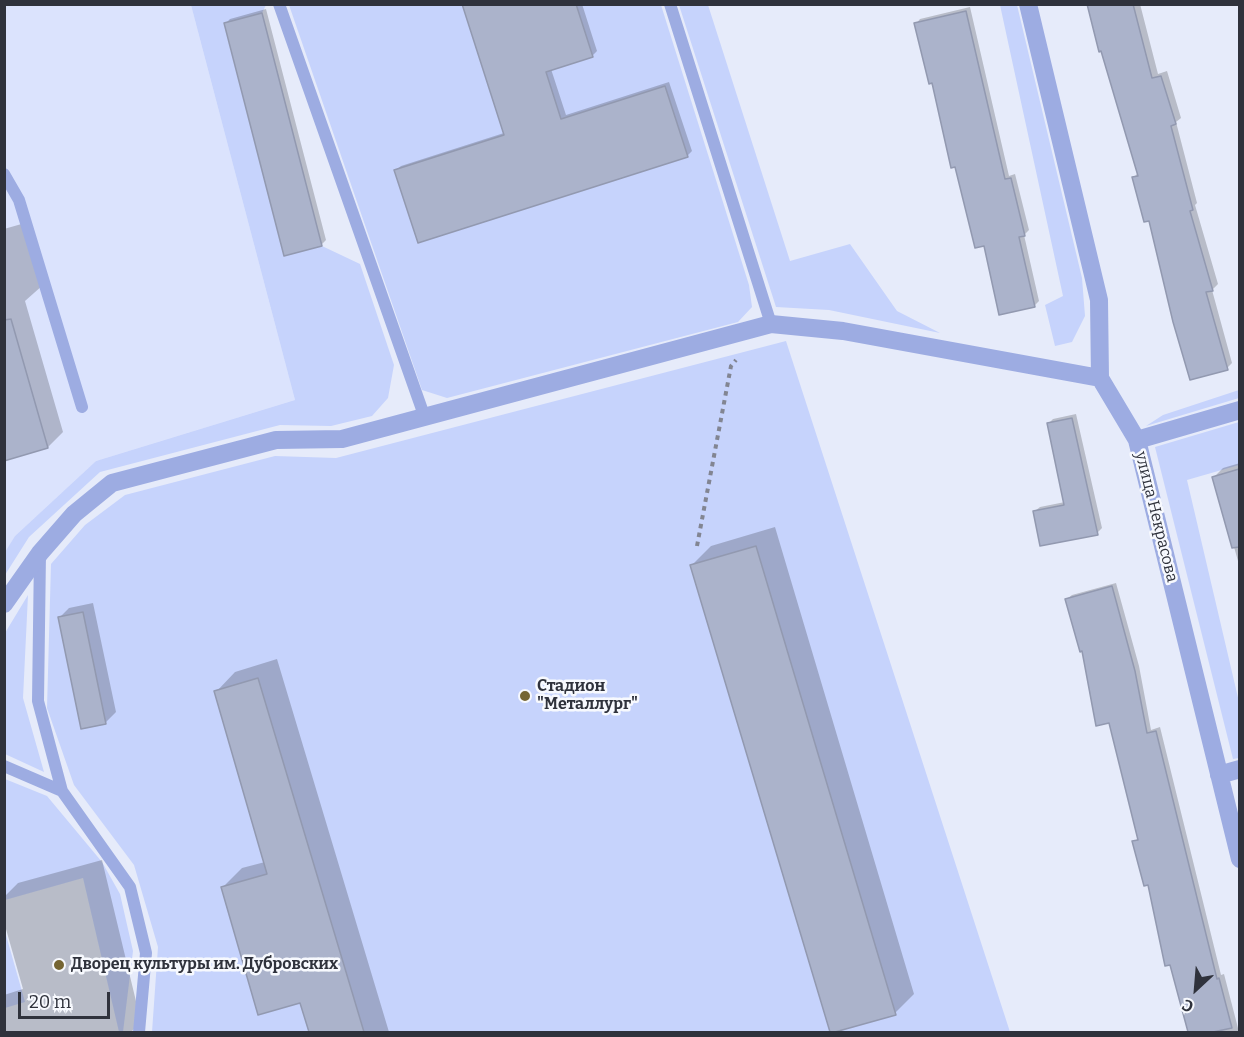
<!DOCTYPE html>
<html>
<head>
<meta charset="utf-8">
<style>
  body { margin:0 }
  #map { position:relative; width:1244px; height:1037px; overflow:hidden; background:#e6ebfa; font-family:Bitter,serif }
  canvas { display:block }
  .frame { position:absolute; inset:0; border:6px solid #2f323c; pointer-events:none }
  .north { position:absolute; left:1166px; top:959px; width:60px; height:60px; -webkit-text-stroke:4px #f7f9fe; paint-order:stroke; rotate:206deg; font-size:16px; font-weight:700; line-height:24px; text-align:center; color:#2f323c }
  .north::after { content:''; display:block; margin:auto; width:21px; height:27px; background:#2f323c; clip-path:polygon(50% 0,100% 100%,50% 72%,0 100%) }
  .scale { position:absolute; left:18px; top:992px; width:92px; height:27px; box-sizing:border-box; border:3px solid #2f323c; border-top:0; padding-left:8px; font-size:18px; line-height:21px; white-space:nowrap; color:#2f323c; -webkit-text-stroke:4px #f7f9fe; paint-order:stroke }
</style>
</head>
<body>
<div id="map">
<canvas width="1244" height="1037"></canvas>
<div class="frame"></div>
<div class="north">С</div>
<div class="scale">20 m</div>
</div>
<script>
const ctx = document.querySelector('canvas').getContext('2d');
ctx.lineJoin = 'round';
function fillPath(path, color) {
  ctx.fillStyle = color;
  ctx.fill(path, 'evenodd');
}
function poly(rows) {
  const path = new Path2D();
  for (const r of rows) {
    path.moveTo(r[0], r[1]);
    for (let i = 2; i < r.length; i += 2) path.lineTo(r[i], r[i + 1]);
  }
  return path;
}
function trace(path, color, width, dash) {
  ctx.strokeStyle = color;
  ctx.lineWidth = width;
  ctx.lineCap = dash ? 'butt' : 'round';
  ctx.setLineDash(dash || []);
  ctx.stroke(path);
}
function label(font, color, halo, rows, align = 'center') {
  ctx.font = font + ' Bitter,serif';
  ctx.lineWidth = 5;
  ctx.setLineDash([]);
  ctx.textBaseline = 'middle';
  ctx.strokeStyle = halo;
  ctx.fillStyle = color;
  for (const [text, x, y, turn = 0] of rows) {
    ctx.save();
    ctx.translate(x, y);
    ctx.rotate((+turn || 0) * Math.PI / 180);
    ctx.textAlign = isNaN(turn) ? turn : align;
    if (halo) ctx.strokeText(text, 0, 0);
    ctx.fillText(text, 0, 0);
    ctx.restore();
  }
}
const built = poly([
  [5,5,191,5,295,400,96,461,15,536,5,552]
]);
const green = poly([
  [191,5,266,5,262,13,224,24,284,255,322,246,360,264,394,365,388,398,372,416,331,426,280,425,100,472,29,537,5,575,5,552,15,536,96,461,295,400],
  [289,5,661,5,749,285,752,307,738,322,447,398,422,390],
  [679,5,708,5,790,261,850,244,897,311,940,333,829,310,776,307],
  [1000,5,1017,5,1082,278,1085,316,1072,342,1055,346,1045,305,1063,296],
  [786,341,1010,1032,152,1032,158,947,134,865,74,785,47,708,51,564,85,525,125,495,275,456,336,458],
  [1239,390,1239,398,1146,426,1163,415],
  [1239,422,1239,465,1187,480,1239,702,1239,758,1233,759,1155,447],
  [28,595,23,698,44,772,5,754,5,633],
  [5,779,47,796,102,862,120,894,133,951,123,1032,119,1032,83,878,5,900],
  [4,928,25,1002,5,1008,4,1008]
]);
const shadow = poly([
  [464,4,582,4,597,51,592,56,551,69,566,115,669,82,692,151,687,156,396,170,401,166,504,133],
  [1088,4,1140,4,1158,74,1167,71,1181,118,1176,122,1197,203,1195,205,1218,284,1212,290,1232,363,1227,368,1150,219,1133,178,1139,172],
  [970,7,1009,176,1015,174,1029,230,1024,235,1039,301,1034,306,985,244,916,24,920,19],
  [266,9,326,240,321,245,225,24,230,19],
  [25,223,43,285,25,301,63,432,48,447,4,459,4,229],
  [1076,414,1102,528,1097,533,1035,511,1040,507,1065,502,1048,424,1053,419],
  [1240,463,1240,568,1214,477,1223,468],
  [775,527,914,994,895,1013,692,565,711,546],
  [1116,583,1139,666,1151,730,1160,727,1221,975,1224,974,1239,1032,1189,1032,1149,883,1134,842,1139,837,1110,721,1067,599,1072,595],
  [93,603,116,712,106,722,59,618,69,608],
  [277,659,389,1032,310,1032,301,1001,223,887,242,868,265,862,216,692,235,672],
  [102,860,141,1022,131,1032,4,1032,4,995,23,989,4,922,4,897,18,883]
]);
const building = poly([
  [462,4,576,4,593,57,546,72,561,119,665,86,688,157,418,243,394,170,504,135,462,4],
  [1087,4,1133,4,1152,78,1161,76,1176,124,1171,126,1193,210,1190,211,1213,291,1206,292,1228,370,1190,380,1173,322,1149,221,1144,222,1132,177,1138,176,1101,51,1099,52,1087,4],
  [966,11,1005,179,1011,178,1025,236,1019,237,1035,307,999,315,984,246,975,248,955,167,951,168,932,83,929,84,914,23,966,11],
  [262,13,322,246,284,256,224,23,262,13],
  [11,319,48,448,4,461,4,320,11,319],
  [1072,418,1098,535,1040,546,1033,511,1064,505,1047,423,1072,418],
  [1239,469,1239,547,1232,548,1212,477,1239,469],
  [756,546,896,1015,835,1032,830,1032,690,565,756,546],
  [1112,586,1135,671,1147,733,1156,731,1217,979,1219,978,1232,1028,1213,1032,1188,1032,1170,965,1165,966,1148,885,1144,886,1132,841,1138,840,1109,723,1096,726,1082,651,1080,652,1065,599,1112,586],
  [83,612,106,724,81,729,58,617,83,612],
  [258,678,364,1032,309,1032,300,1003,258,1015,221,887,267,874,214,691,258,678]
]);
const path = poly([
  [697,546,731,366,736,360]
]);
const service = poly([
  [279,4,425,418],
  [670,4,771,324],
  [4,174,19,200,82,407],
  [40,553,38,701,62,791],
  [4,766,62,791,130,887,146,953,139,1032]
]);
const minor = poly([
  [1028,4,1099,300,1100,378,1137,440,1240,859],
  [1137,440,1240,410],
  [4,604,40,553,74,514,112,483,276,440,342,439,771,324,843,331,1100,378],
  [1219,775,1240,769]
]);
const markers = [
  [525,696,6,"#756533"],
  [59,965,6,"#756533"]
];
const streetNames = [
  ["улица Некрасова",1156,517,76]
];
const poiNames = [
  ["Стадион",537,687],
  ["\"Металлург\"",537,705],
  ["Дворец культуры им. Дубровских",71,965]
];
fillPath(built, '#dbe3fd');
fillPath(green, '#c6d3fc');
fillPath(shadow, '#0003');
fillPath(building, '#abb3cb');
trace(building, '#9299b0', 1.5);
trace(path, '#828592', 4, [4.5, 4.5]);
trace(service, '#9dace2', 12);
trace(minor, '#9dace2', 18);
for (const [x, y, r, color] of markers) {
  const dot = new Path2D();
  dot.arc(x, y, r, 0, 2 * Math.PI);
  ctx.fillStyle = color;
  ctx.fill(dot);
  trace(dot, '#f7f9fe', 2);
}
label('16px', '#2f323c', '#f7f9fe', streetNames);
label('bold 16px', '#2f323c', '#f7f9fe', poiNames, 'left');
</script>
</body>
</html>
